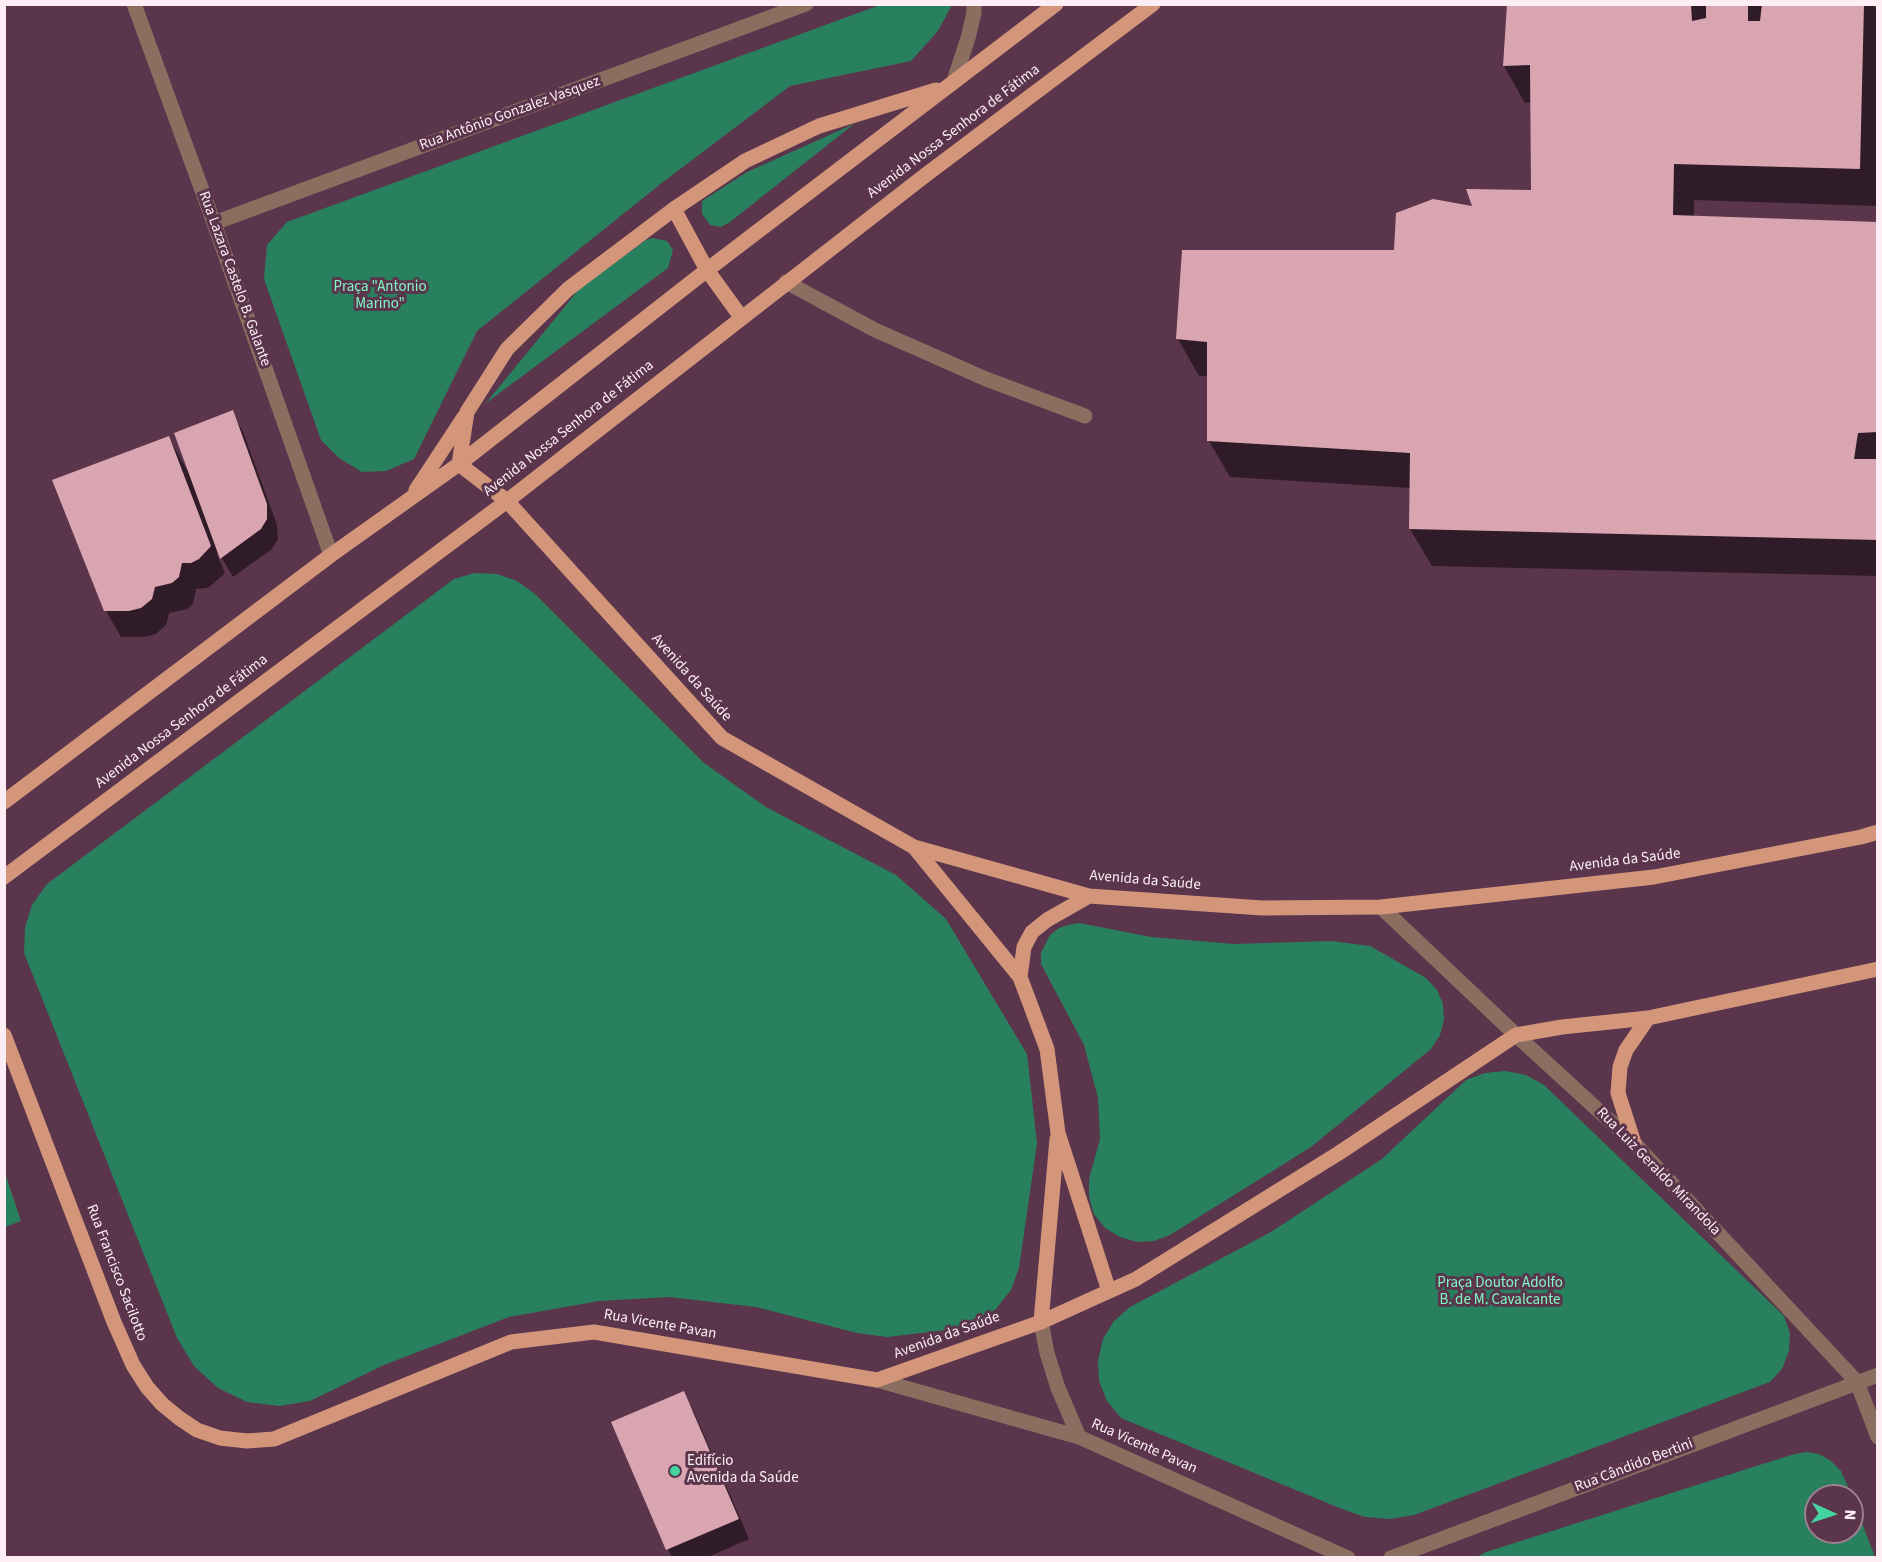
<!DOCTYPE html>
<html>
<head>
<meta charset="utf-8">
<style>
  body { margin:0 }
  #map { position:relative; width:1882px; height:1562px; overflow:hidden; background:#5a354b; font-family:"Source Sans 3",sans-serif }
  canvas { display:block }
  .frame { position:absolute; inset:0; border:6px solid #fdeef6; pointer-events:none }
  .north { position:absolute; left:1804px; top:1484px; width:60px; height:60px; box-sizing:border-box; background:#5a354b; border:2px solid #9b7f8f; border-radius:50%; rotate:93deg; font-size:16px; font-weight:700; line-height:24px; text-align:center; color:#fdeef6 }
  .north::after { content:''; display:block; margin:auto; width:21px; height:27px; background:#45d49f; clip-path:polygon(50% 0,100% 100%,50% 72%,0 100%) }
</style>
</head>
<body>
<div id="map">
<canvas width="1882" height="1562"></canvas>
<div class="frame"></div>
<div class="north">N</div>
</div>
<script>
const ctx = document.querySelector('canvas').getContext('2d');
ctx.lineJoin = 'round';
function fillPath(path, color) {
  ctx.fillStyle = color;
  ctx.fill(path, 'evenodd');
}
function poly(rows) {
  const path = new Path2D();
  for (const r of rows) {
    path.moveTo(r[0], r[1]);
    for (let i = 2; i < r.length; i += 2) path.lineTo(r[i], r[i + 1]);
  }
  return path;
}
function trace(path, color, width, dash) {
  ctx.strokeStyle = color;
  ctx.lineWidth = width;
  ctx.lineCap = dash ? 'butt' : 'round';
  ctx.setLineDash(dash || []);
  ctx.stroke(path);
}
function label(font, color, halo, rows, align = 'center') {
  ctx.font = font + ' "Source Sans 3",sans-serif';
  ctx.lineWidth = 6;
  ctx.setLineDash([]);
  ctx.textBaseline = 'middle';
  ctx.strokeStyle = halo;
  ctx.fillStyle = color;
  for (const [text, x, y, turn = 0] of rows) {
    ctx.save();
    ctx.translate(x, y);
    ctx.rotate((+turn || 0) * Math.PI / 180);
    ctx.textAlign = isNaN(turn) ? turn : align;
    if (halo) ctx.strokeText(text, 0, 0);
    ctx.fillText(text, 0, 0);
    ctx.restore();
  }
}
const green = poly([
  [952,5,938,31,911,61,790,86,663,182,477,331,414,459,386,471,362,472,339,458,321,440,264,279,267,245,287,222,880,5],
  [854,124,730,222,721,227,710,225,702,214,702,201,747,172],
  [653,238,667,241,673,250,668,268,486,403,580,288,646,240],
  [475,573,497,574,517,581,534,593,704,763,766,807,896,875,946,919,1027,1054,1037,1143,1019,1268,1011,1290,996,1309,977,1322,955,1329,887,1337,857,1333,756,1307,669,1297,599,1301,509,1317,384,1365,310,1401,279,1406,247,1402,218,1388,194,1366,177,1338,24,953,25,928,32,905,47,884,454,579],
  [1079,923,1151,937,1234,944,1331,941,1370,946,1426,978,1437,990,1443,1004,1444,1020,1440,1035,1431,1049,1311,1147,1170,1235,1154,1241,1137,1242,1120,1237,1105,1228,1094,1214,1089,1197,1089,1179,1100,1139,1098,1098,1084,1045,1041,964,1041,953,1050,935,1059,928,1068,925],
  [1506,1071,1526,1075,1544,1085,1784,1316,1790,1333,1789,1351,1782,1369,1770,1382,1414,1515,1390,1519,1365,1517,1342,1509,1121,1418,1107,1401,1099,1381,1098,1360,1103,1339,1114,1321,1130,1307,1271,1232,1382,1159,1466,1080,1485,1073],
  [5,1173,21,1221,5,1227,4,1227],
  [1805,1452,1819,1454,1831,1461,1841,1471,1852,1496,1816,1496,1816,1532,1852,1532,1852,1497,1875,1557,1477,1557,1486,1552,1791,1455]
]);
const shadow = poly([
  [1508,4,1873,4,1878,11,1878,206,1694,200,1694,218,1878,224,1878,576,1432,566,1410,529,1411,488,1230,477,1209,441,1208,376,1199,376,1178,339,1396,252,1475,208,1533,192,1532,102,1525,103,1504,66],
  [232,412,243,432,277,525,278,539,272,549,233,577,219,553,217,554,225,573,213,584,207,588,196,589,193,604,187,609,169,613,166,625,156,634,144,637,121,637,106,611,169,438,187,470],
  [683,1393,694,1412,749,1539,706,1558,672,1558,613,1423]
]);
const building = poly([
  [1507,4,1691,4,1692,21,1706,18,1706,4,1748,4,1748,21,1760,21,1762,4,1864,4,1860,169,1674,164,1673,215,1878,222,1878,432,1858,433,1854,459,1878,459,1878,540,1409,529,1410,453,1207,441,1207,342,1176,339,1182,250,1394,250,1396,213,1433,199,1472,206,1466,189,1531,190,1530,65,1503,66],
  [233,410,267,504,267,519,261,529,220,559,174,433],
  [169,436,211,546,199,559,191,563,182,563,179,577,172,583,155,587,152,599,141,608,129,611,104,611,52,480],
  [684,1391,739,1519,666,1550,611,1422]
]);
const minor = poly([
  [134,4,214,223,331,555],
  [954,81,968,38,974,13,974,4],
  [214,223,806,4],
  [786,282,875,330,986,379,1085,416],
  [1381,907,1516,1035,1634,1143,1857,1382,1878,1437],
  [1041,1322,1047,1353,1058,1388,1079,1437],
  [877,1380,1079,1437,1348,1558],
  [1391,1558,1878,1375]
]);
const major = poly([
  [674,209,707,270,741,317],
  [459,464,507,501,722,738,914,847,1089,896,1262,908,1381,907,1654,877,1861,837,1878,832],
  [459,464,467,412,507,349,568,289,674,209,745,161,819,126,936,90],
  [416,490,464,417],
  [4,802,331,555,459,464,707,270,1056,4],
  [914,847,1020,977,1047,1049,1058,1133,1109,1291],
  [4,877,507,501,923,177,1153,4],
  [1020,977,1024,947,1032,932,1047,920,1089,896],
  [4,1035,114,1322,133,1365,147,1387,162,1404,179,1418,197,1430,220,1438,247,1441,274,1439,511,1342,594,1332,877,1380,1041,1322,1136,1279,1339,1153,1516,1035,1562,1027,1648,1018,1878,969],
  [1634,1143,1618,1093,1620,1067,1626,1050,1648,1018],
  [1041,1322,1057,1139]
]);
const markers = [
  [675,1471,6,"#45d49f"]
];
const streetNames = [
  ["Rua Antônio Gonzalez Vasquez",510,114,-20],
  ["Avenida Nossa Senhora de Fátima",954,132,-37],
  ["Rua Lazara Castelo B. Galante",234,279,70],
  ["Avenida Nossa Senhora de Fátima",569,429,-38],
  ["Avenida da Saúde",691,678,48],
  ["Avenida Nossa Senhora de Fátima",182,722,-37],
  ["Avenida da Saúde",1625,861,-7],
  ["Avenida da Saúde",1145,881,5],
  ["Rua Luiz Geraldo Mirandola",1658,1172,46],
  ["Rua Francisco Sacilotto",116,1273,69],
  ["Rua Vicente Pavan",660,1325,10],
  ["Avenida da Saúde",947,1336,-20],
  ["Rua Vicente Pavan",1144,1447,24],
  ["Rua Cândido Bertini",1634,1466,-21]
];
const parkNames = [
  ["Praça \"Antonio",380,288],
  ["Marino\"",380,305],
  ["Praça Doutor Adolfo",1500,1284],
  ["B. de M. Cavalcante",1500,1301]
];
const poiNames = [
  ["Edifício",687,1462],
  ["Avenida da Saúde",687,1479]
];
fillPath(green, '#29805f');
fillPath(shadow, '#0007');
fillPath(building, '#d9a5b0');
trace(minor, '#8c6e61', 15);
trace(major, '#d3967b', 15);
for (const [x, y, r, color] of markers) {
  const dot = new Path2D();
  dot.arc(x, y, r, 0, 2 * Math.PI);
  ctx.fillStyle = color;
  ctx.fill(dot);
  trace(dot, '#5a354b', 2);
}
label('15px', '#fdeef6', '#5a354b', streetNames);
label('15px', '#81f6c4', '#5a354b', parkNames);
label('15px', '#fdeef6', '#5a354b', poiNames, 'left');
</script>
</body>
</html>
